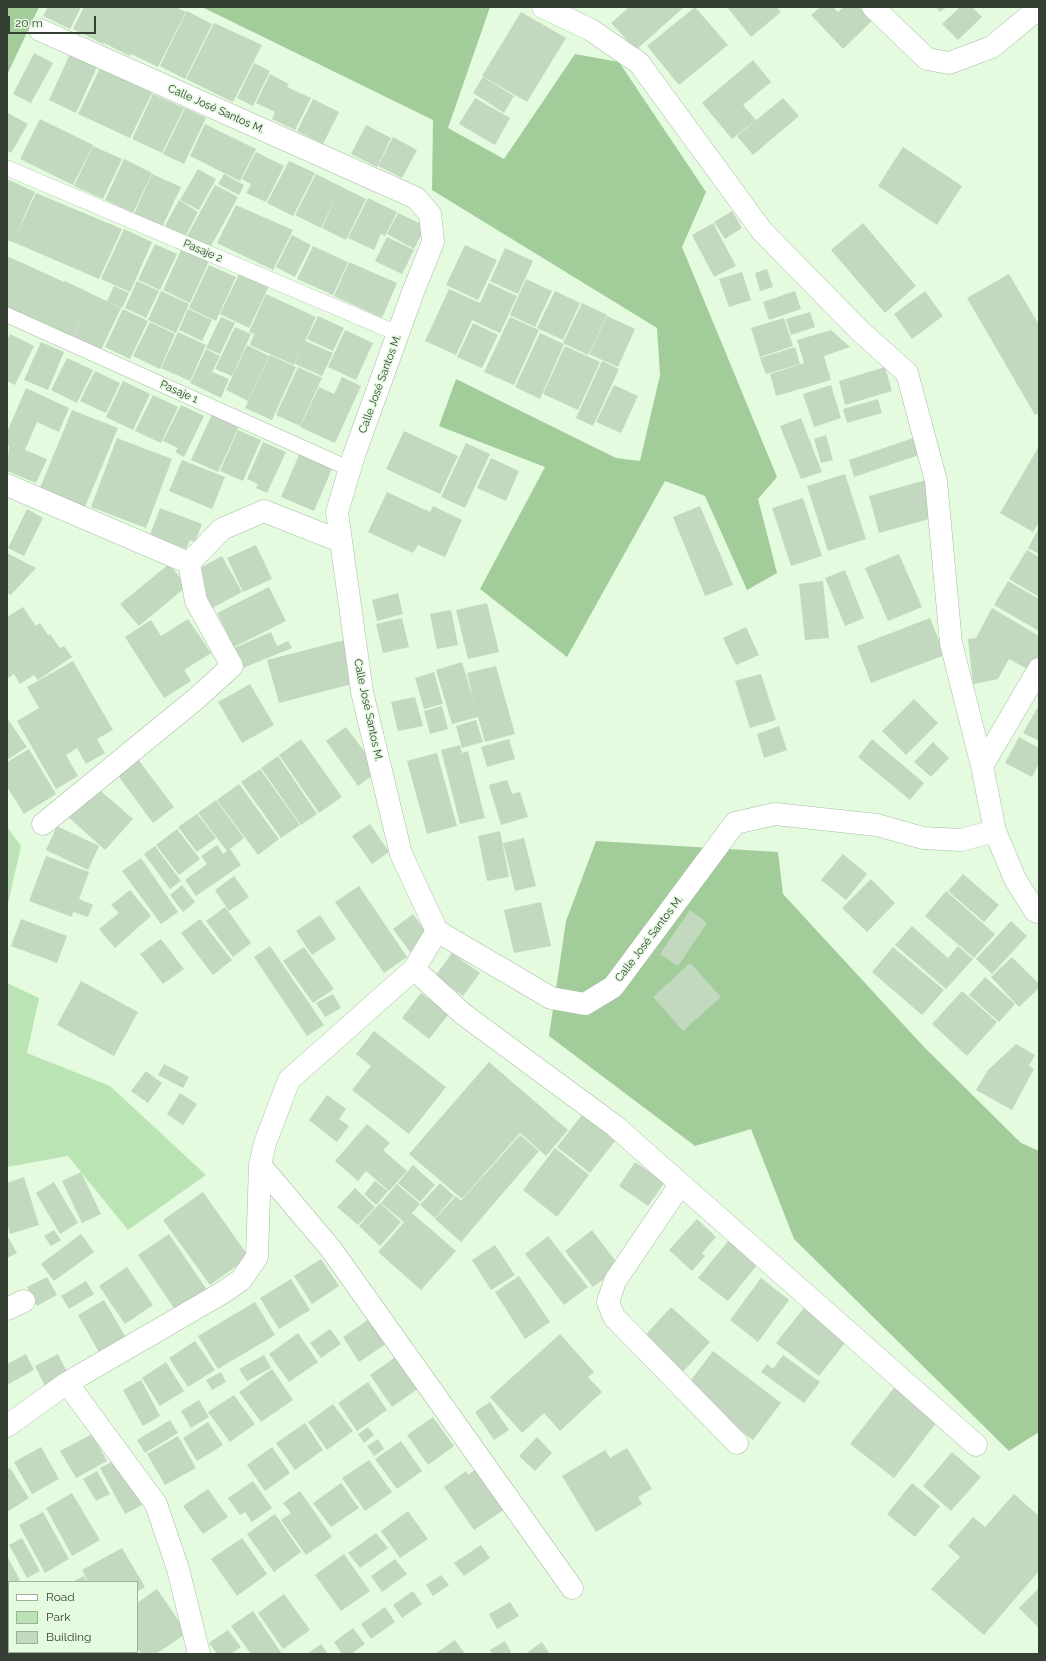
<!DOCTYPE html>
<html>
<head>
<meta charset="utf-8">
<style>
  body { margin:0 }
  #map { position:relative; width:1046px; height:1661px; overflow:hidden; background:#e4fbe0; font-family:Raleway,sans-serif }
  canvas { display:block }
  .frame { position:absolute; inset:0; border:8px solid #363f34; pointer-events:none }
  .legend { position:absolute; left:8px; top:1581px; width:130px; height:72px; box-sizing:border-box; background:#e4fbe0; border:1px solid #9eb09b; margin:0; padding:5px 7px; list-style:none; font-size:12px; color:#363f34 }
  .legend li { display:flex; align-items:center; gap:8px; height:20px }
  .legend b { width:20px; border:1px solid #9eb09b }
  .scale { position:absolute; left:8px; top:16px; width:88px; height:18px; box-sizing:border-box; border:2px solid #363f34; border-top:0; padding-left:5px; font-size:12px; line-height:14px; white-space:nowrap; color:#363f34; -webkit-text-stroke:3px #e4fbe0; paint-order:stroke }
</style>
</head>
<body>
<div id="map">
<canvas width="1046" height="1661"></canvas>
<div class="frame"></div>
<ul class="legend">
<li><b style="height:5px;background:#fff"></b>Road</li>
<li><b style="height:11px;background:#bbe4b4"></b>Park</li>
<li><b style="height:11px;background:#c2d9bf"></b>Building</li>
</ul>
<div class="scale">20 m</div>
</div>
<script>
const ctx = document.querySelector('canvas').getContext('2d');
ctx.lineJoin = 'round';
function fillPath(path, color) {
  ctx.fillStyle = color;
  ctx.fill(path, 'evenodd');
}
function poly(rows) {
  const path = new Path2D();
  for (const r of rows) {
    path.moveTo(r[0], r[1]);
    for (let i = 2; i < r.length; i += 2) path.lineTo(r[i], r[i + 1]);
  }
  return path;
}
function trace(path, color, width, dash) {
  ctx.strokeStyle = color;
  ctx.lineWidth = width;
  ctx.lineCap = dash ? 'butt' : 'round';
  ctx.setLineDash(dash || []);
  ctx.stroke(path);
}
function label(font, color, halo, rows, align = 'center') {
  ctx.font = font + ' Raleway,sans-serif';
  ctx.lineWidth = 3;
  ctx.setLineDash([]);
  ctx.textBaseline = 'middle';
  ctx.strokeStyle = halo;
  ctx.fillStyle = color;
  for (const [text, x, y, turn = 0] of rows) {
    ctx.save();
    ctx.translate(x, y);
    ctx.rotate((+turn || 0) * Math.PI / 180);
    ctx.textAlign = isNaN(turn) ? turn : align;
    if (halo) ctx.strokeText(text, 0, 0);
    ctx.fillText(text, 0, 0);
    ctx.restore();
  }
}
const green = poly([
  [7,827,21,846,7,908],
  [7,983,39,998,27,1053,110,1086,206,1175,128,1230,68,1156,7,1167]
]);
const forest = poly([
  [7,7,39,7,7,75],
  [202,7,490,7,448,128,504,159,575,54,619,62,706,192,682,247,777,477,758,499,777,573,747,590,705,496,665,481,567,657,480,589,545,467,439,426,456,379,616,458,640,461,660,375,657,328,432,190,433,120],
  [596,841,778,852,783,894,925,1048,1021,1143,1039,1151,1039,1432,1009,1451,794,1239,751,1129,695,1146,549,1036,566,921]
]);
const building = poly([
  [48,7,81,7,70,29,43,16],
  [84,7,176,7,186,12,158,67,131,54,130,56,104,43,103,44,73,29],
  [629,7,684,7,636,50,611,23],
  [695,7,728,45,679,85,647,46],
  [727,7,777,7,781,12,751,37],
  [820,7,833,7,838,12,844,7,859,7,872,21,843,49,811,15],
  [936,7,946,7,940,12],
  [960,7,972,7,982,17,958,40,942,24],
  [187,11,212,24,185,79,160,66],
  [521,12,566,38,527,102,482,76],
  [214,23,262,45,233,102,186,79],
  [34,53,53,63,31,103,13,94],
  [70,54,97,67,76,113,49,100],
  [753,60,771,82,743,105,756,120,732,139,702,103],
  [254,63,270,71,253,106,237,98],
  [100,68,152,93,130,138,78,114],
  [270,74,289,84,287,87,311,98,295,130,272,119,275,112,256,103],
  [483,77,514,96,504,113,473,93],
  [153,94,184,108,162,153,132,139],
  [475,98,510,118,495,145,459,124],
  [783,98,799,116,753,155,737,136],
  [313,99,339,112,323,144,297,131],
  [185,108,206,118,184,164,163,154],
  [8,113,28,124,11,153,7,151],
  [40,119,93,145,73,185,20,159],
  [205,124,256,149,240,181,190,156],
  [366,125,391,138,377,167,351,154],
  [393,137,417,150,402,178,378,166],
  [93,146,122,159,103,199,74,186],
  [903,147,962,186,937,225,878,186],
  [256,152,284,166,266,202,246,193,251,184,242,179],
  [124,159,152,173,133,213,105,200],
  [289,161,315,173,293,216,267,203],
  [198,169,216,179,199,210,180,200],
  [152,174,181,187,162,227,134,214],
  [224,174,244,185,239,195,218,184],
  [316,174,366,199,346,240,322,228,338,193,321,228,295,215],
  [7,179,35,192,13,242,7,240],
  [215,185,238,197,210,248,187,236],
  [36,193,122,229,99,279,13,242],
  [368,198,397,212,385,236,381,234,374,250,348,238],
  [179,200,198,212,185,237,165,226],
  [236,205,293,230,273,270,217,243],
  [732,211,742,228,725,239,714,222],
  [398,213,426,226,414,249,387,234],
  [713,223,736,266,714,277,692,235],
  [863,223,916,286,885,313,831,250],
  [124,229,152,242,130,292,101,279],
  [292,235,311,245,295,277,276,267],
  [387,237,414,250,402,274,375,261],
  [155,244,177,254,160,290,138,280],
  [465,245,497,260,478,300,446,285],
  [313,246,348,262,333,295,297,279],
  [182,248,209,261,190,303,163,290],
  [505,248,533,261,518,294,490,281],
  [7,256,64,282,65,281,121,308,99,354,71,341,86,308,71,340,7,313],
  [349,262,397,283,382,318,334,296],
  [209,265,236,277,216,321,189,308],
  [242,268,271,282,249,328,220,314],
  [767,269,773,287,760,291,755,273],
  [742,272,751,300,729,307,719,279],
  [1009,274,1039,325,1039,413,1035,415,967,298],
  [526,279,552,291,535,327,510,315],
  [137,281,159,291,146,318,125,308],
  [489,283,517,296,500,333,472,320,456,355,425,341,449,289,480,303],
  [114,286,129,293,122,308,107,301],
  [161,291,189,304,176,333,148,320],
  [555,291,580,303,563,340,537,328],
  [795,291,801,309,769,320,763,302],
  [925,291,943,316,912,339,894,314],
  [266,294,316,317,305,341,333,353,322,376,295,364,300,352,294,365,250,345,254,334,249,332],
  [582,303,607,315,588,355,563,343],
  [123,309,148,321,130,359,105,347],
  [188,309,212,320,202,341,179,330],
  [810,312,815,327,791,335,786,319],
  [318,316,344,328,333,351,307,339],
  [607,316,635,329,618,367,589,354],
  [221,317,235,323,220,354,206,348],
  [510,317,539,330,514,385,484,372],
  [784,318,793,346,760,357,751,328],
  [150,322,175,334,160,369,133,356],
  [473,323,498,335,482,368,457,357],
  [235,327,251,334,232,376,215,369],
  [345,330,373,343,356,380,328,367],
  [831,330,850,347,824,356,831,380,776,396,770,374,804,363,797,340],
  [178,332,206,345,190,381,161,368],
  [540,333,564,344,540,399,515,387],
  [10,334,34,346,15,385,7,381,7,340],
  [41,342,64,352,48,390,24,380],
  [247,345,269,356,248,401,226,390],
  [565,346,600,362,578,410,543,394],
  [795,347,800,364,766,374,760,358],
  [206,349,220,356,212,372,229,379,221,398,190,383],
  [270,355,296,367,272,420,245,408],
  [67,358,93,370,77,403,51,390],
  [602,361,619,369,593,426,576,418],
  [298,367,322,378,300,426,276,415],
  [885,367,892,391,845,405,839,381],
  [95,371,120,383,106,413,80,401],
  [342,377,361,386,335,443,300,427,319,387,334,394],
  [123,381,150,394,133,430,106,417],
  [614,385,638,396,621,433,596,422],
  [831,385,841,418,814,427,803,394],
  [26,388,69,408,59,432,37,422,25,450,47,459,36,483,7,471,9,446,7,445,7,432],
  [153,395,178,407,161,443,135,431],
  [878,399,882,413,847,423,843,409],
  [181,405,204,416,184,457,175,452,178,448,163,441],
  [72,410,118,428,85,507,40,488],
  [214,410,241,422,218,472,191,460],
  [801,418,822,472,801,479,780,426],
  [238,430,261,440,243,481,220,471],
  [404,431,458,456,440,494,386,469],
  [826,435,833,460,821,463,814,439],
  [117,438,172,459,146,528,91,507],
  [913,438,919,455,854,477,849,460],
  [263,442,286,452,267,493,256,488,258,484,247,479],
  [304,443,337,457,314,511,281,497],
  [466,443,490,454,465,508,441,497],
  [1039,446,1039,523,1033,532,1000,513],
  [491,458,519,471,506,501,477,488],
  [182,460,225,477,212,509,169,491],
  [845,474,866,539,828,551,807,486],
  [926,480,936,517,879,533,869,496],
  [387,492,430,512,433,506,462,520,445,557,418,545,413,553,368,532],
  [803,498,822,556,791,566,772,508],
  [700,506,733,585,705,596,673,517],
  [160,508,202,524,195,542,190,540,186,549,150,535],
  [27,509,43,518,24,556,8,548],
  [1039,528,1039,554,1028,548],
  [256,545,272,579,243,592,227,558],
  [1027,550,1039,557,1039,597,1009,579],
  [7,553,36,568,11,595,7,593],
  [899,554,922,607,888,621,865,568],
  [222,556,242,592,212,608,193,572],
  [169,564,187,586,139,626,120,604],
  [845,570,864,618,845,626,825,578],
  [823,581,829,638,805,640,799,584],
  [1008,581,1039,599,1039,631,994,605],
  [269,587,286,621,234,647,217,613],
  [398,593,403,614,377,621,372,600],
  [487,603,499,652,468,659,456,610],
  [23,607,36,626,40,623,48,635,50,634,60,648,64,646,72,657,38,680,34,675,20,684,14,674,7,679,7,617],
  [992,608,1039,636,1039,657,1031,671,1009,659,998,679,973,684,968,639,976,638],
  [451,610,458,645,437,649,430,614],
  [402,618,409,647,383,653,376,624],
  [930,618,945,655,871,683,857,646],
  [188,619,211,653,184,670,191,681,164,698,125,637,151,620,161,636],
  [746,627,759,655,736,665,723,638],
  [271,632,277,646,288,641,292,648,243,668,234,648],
  [345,640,356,683,279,703,267,660],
  [73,661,113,730,97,739,105,753,86,764,77,748,66,755,78,776,56,789,17,721,39,708,27,687],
  [462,662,474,702,467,673,496,666,515,734,485,742,478,717,452,724,436,670],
  [434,672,443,704,424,709,415,678],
  [761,674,776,720,750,728,735,681],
  [250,684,274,725,242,743,218,702],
  [415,697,423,726,398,731,391,702],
  [914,699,938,723,906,755,882,731],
  [1039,705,1039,741,1023,733],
  [442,706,448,729,430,734,424,711],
  [7,718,27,747,7,760],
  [476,720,483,742,462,748,456,726],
  [779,726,787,750,764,758,757,734],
  [346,727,379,771,358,786,326,741],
  [1019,737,1039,748,1039,763,1032,777,1005,763],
  [301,739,342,797,319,813,279,755],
  [509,739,515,759,487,767,481,747],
  [872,739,924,783,910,800,858,757],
  [933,742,949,758,931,777,914,762],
  [460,745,462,753,468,751,485,818,460,824,441,750],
  [29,749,56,794,24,814,7,787,7,762],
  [437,753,457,826,427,834,407,761],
  [134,754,174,807,153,823,113,769],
  [278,756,317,814,301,825,261,768],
  [260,769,300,825,281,838,241,782],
  [507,780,512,794,520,792,528,817,501,825,489,785],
  [239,784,279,839,258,855,217,800],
  [94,785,133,819,105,850,67,816],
  [216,800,244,838,230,849,241,865,196,896,185,880,207,864,201,856,217,845,223,854,227,851,198,813],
  [197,814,216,838,197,852,178,827],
  [370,824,389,852,372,864,352,836],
  [57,826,99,846,88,870,46,850],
  [177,829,200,859,179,875,156,845],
  [500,831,509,877,487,881,478,836],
  [524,838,536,886,515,891,503,843],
  [155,846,181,881,170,889,144,854],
  [843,854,867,874,846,900,821,880],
  [46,856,89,872,79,899,93,905,88,917,73,912,72,917,29,901],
  [141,858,178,912,161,924,122,871],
  [963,874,999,905,984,922,948,891],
  [234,876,249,897,229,911,215,890],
  [871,879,895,903,867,932,842,908],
  [182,885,195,902,183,912,170,895],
  [359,886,407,957,384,973,335,902],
  [130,890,151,916,115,948,99,929,119,913,111,905],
  [946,891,995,934,974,958,925,916],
  [541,902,551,946,514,953,504,910],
  [225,907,251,943,233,957,206,921],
  [690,910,707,923,678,966,660,954],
  [413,914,430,938,410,952,393,929],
  [320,915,336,939,312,955,296,931],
  [21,919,67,936,57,963,11,946],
  [200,919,232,960,213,975,181,933],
  [1011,921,1027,936,992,974,976,959],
  [912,926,948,958,958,946,973,959,946,989,895,945],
  [161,939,184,969,163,984,140,954],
  [270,946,324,1025,307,1036,254,957],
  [304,947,334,989,313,1003,283,961],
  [893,947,944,990,922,1015,872,972],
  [452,953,480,973,463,996,435,976],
  [1012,957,1039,984,1039,988,1019,1007,991,977],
  [690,963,721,997,683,1031,653,997],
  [985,977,1015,1004,999,1022,969,995],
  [81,981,138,1012,114,1056,57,1025],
  [962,991,997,1022,967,1056,932,1024],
  [421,993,449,1014,429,1039,402,1018],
  [333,994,341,1008,325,1017,316,1003],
  [374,1031,446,1087,409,1134,352,1090,371,1066,356,1054],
  [1016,1044,1035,1055,1029,1066,1034,1069,1012,1110,976,1090,988,1070],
  [489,1062,568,1130,546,1156,520,1133,462,1199,409,1154],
  [164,1064,189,1077,183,1088,158,1075],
  [146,1071,162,1083,148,1103,131,1091],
  [180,1093,197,1104,183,1125,167,1114],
  [327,1095,346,1109,339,1119,349,1126,337,1142,309,1120],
  [585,1111,619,1136,590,1173,557,1147],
  [367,1124,390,1143,383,1150,407,1171,389,1191,366,1171,358,1181,335,1161],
  [520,1135,539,1151,461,1242,435,1219,456,1196,461,1201],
  [555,1148,589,1175,557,1217,523,1190],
  [635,1162,665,1182,648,1206,619,1186],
  [413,1165,435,1185,420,1202,398,1183],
  [81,1172,101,1214,82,1223,62,1181],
  [24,1177,39,1225,10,1234,7,1223,7,1183],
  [375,1181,388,1191,376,1205,364,1194],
  [54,1182,78,1223,60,1234,36,1193],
  [440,1183,454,1196,435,1218,420,1205],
  [397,1184,420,1204,404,1222,381,1203],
  [355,1188,375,1207,358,1225,337,1207],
  [203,1192,249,1257,210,1285,163,1220],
  [380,1203,401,1222,380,1246,359,1226],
  [412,1213,456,1251,421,1290,378,1252],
  [697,1219,716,1237,702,1253,705,1256,692,1271,669,1250],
  [54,1230,61,1240,51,1246,44,1236],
  [592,1230,620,1267,593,1287,565,1251],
  [81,1234,94,1252,54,1281,41,1264],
  [169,1234,207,1290,176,1311,138,1255],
  [7,1235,17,1253,7,1258],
  [733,1235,762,1259,728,1301,698,1278],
  [548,1236,588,1287,564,1305,525,1254],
  [495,1245,515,1275,491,1290,472,1260],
  [321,1259,339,1286,312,1304,294,1276],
  [127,1267,153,1305,125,1324,99,1286],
  [519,1276,550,1322,525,1339,495,1292],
  [47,1277,57,1295,37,1306,27,1287],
  [761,1278,789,1300,758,1342,730,1320],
  [291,1279,310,1310,279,1329,260,1298],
  [86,1281,94,1294,69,1309,61,1296],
  [104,1300,128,1341,101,1356,78,1315],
  [255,1302,275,1335,218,1369,198,1336],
  [807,1304,849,1338,819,1376,776,1343],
  [671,1307,710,1342,680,1375,641,1340],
  [375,1315,392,1340,359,1362,343,1337],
  [330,1329,341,1344,321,1358,310,1343],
  [298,1333,318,1362,289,1382,269,1354],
  [560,1334,594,1372,588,1377,602,1392,560,1431,544,1413,522,1433,490,1397],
  [195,1341,215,1370,188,1387,169,1358],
  [713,1351,781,1403,753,1440,685,1388],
  [26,1354,34,1370,7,1385,7,1364],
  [58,1354,68,1374,45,1386,35,1366],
  [264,1355,271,1368,247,1381,239,1369],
  [783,1355,820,1382,804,1403,761,1372,767,1364,773,1369],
  [397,1356,419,1388,392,1407,370,1375],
  [166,1362,184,1391,160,1406,142,1378],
  [272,1369,293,1400,261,1422,239,1392],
  [221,1372,226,1382,212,1390,206,1380],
  [141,1380,160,1416,143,1426,123,1390],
  [368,1382,387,1410,357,1431,338,1403],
  [897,1384,940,1418,894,1478,850,1444],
  [234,1395,255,1424,230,1442,208,1412],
  [199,1400,209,1417,191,1428,181,1411],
  [490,1402,509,1430,494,1440,475,1412],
  [333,1404,353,1431,327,1450,308,1422],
  [433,1417,454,1446,428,1465,407,1435],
  [170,1420,178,1433,145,1453,137,1440],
  [208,1422,223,1445,197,1461,183,1438],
  [305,1423,323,1450,295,1470,276,1443],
  [368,1427,374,1435,364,1443,358,1434],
  [92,1434,107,1461,76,1478,60,1451],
  [178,1436,196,1468,165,1485,147,1454],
  [537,1437,552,1453,535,1471,519,1456],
  [378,1439,384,1449,374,1456,367,1446],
  [401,1441,422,1471,397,1489,375,1459],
  [41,1447,59,1479,32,1494,14,1462],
  [272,1447,290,1473,265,1491,247,1465],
  [627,1448,652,1489,638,1497,642,1504,596,1532,562,1476,605,1450,610,1458],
  [952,1452,981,1477,951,1511,923,1486],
  [119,1458,144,1504,125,1514,100,1468],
  [369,1460,392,1492,365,1511,342,1478],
  [480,1466,505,1509,474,1530,444,1487,466,1471,468,1475],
  [10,1468,29,1498,7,1512,7,1470],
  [97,1471,110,1494,96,1501,83,1479],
  [253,1481,272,1508,252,1522,245,1512,240,1515,228,1498],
  [341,1483,359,1508,331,1527,313,1503],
  [912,1483,940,1506,915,1537,887,1514],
  [208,1489,228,1517,203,1534,183,1506],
  [300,1491,332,1537,306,1555,281,1520,291,1513,283,1503],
  [72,1493,100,1540,72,1556,46,1508],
  [1014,1494,1039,1516,1039,1571,984,1635,931,1589,960,1557,948,1546,973,1517,985,1527],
  [408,1511,428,1539,400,1558,381,1531],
  [43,1512,69,1559,45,1573,19,1525],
  [275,1514,301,1552,274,1572,247,1534],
  [376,1533,388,1548,360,1568,348,1553],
  [22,1538,40,1571,27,1578,9,1545],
  [242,1538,267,1574,237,1596,211,1559],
  [481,1545,490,1558,464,1576,454,1563],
  [122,1548,145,1587,137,1592,137,1582,88,1582,82,1570],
  [344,1554,370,1591,341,1611,315,1575],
  [7,1556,20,1580,16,1582,9,1582,9,1586,7,1587],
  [395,1559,407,1574,382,1592,371,1576],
  [441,1575,449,1585,433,1596,426,1585],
  [84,1576,87,1582,72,1582],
  [1039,1588,1039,1628,1019,1608],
  [157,1589,187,1633,156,1654,141,1654,137,1648,137,1603],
  [413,1591,422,1604,402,1618,393,1605],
  [284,1594,310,1630,283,1649,258,1613],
  [510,1602,519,1616,497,1629,489,1614],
  [385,1607,395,1622,371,1639,361,1624],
  [253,1611,282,1654,251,1654,231,1626],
  [9,1620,9,1652,27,1652,28,1654,7,1654,7,1621],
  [353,1628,365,1644,351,1654,342,1654,334,1642],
  [228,1630,241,1647,231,1654,217,1654,209,1643],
  [455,1640,465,1654,435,1654],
  [505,1641,511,1652,509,1654,492,1654,490,1650],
  [542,1642,550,1654,525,1654],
  [321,1644,328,1654,307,1654],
  [64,1652,86,1652,82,1654,65,1654],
  [93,1652,133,1652,134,1654,95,1654]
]);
const service = poly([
  [7,168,399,334],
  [7,315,350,469]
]);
const minor = poly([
  [543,7,591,30,639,63,762,231,860,331,907,373,936,481,951,643,982,766,995,831,1015,879,1035,911,1039,912],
  [873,7,927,59,949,63,992,47,1039,8],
  [40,30,416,198,430,214,433,242,413,292,354,455,337,512,362,692,401,854,437,931,551,998,585,1004,613,987,735,823,775,814,877,825,923,838,961,840,995,831],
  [7,485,189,563],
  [189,563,222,529,264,511,340,541],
  [982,766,1039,669],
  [43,824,197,698,232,666,196,601,189,563],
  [414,969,463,1014,615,1126,976,1445],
  [260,1165,331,1249,572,1588],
  [680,1185,615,1281,608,1302,614,1317,737,1443],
  [7,1309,24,1301],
  [67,1383,156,1504,178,1569,199,1654],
  [7,1426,67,1383,222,1293,241,1280,257,1257,260,1165,265,1143,289,1080,414,969,437,931]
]);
const streetNames = [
  ["Calle José Santos M.",216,109,24],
  ["Pasaje 2",203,251,23],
  ["Calle José Santos M.",380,384,-70],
  ["Pasaje 1",179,392,24],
  ["Calle José Santos M.",368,710,78],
  ["Calle José Santos M.",649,939,-53]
];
fillPath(green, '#bbe4b4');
fillPath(forest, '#a2cd9b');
fillPath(building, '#c2d9bf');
trace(service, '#a7bda4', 16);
trace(minor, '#a7bda4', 23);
trace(service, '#fff', 15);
trace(minor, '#fff', 22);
label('11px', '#363f34', '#e4fbe0', streetNames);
</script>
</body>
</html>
